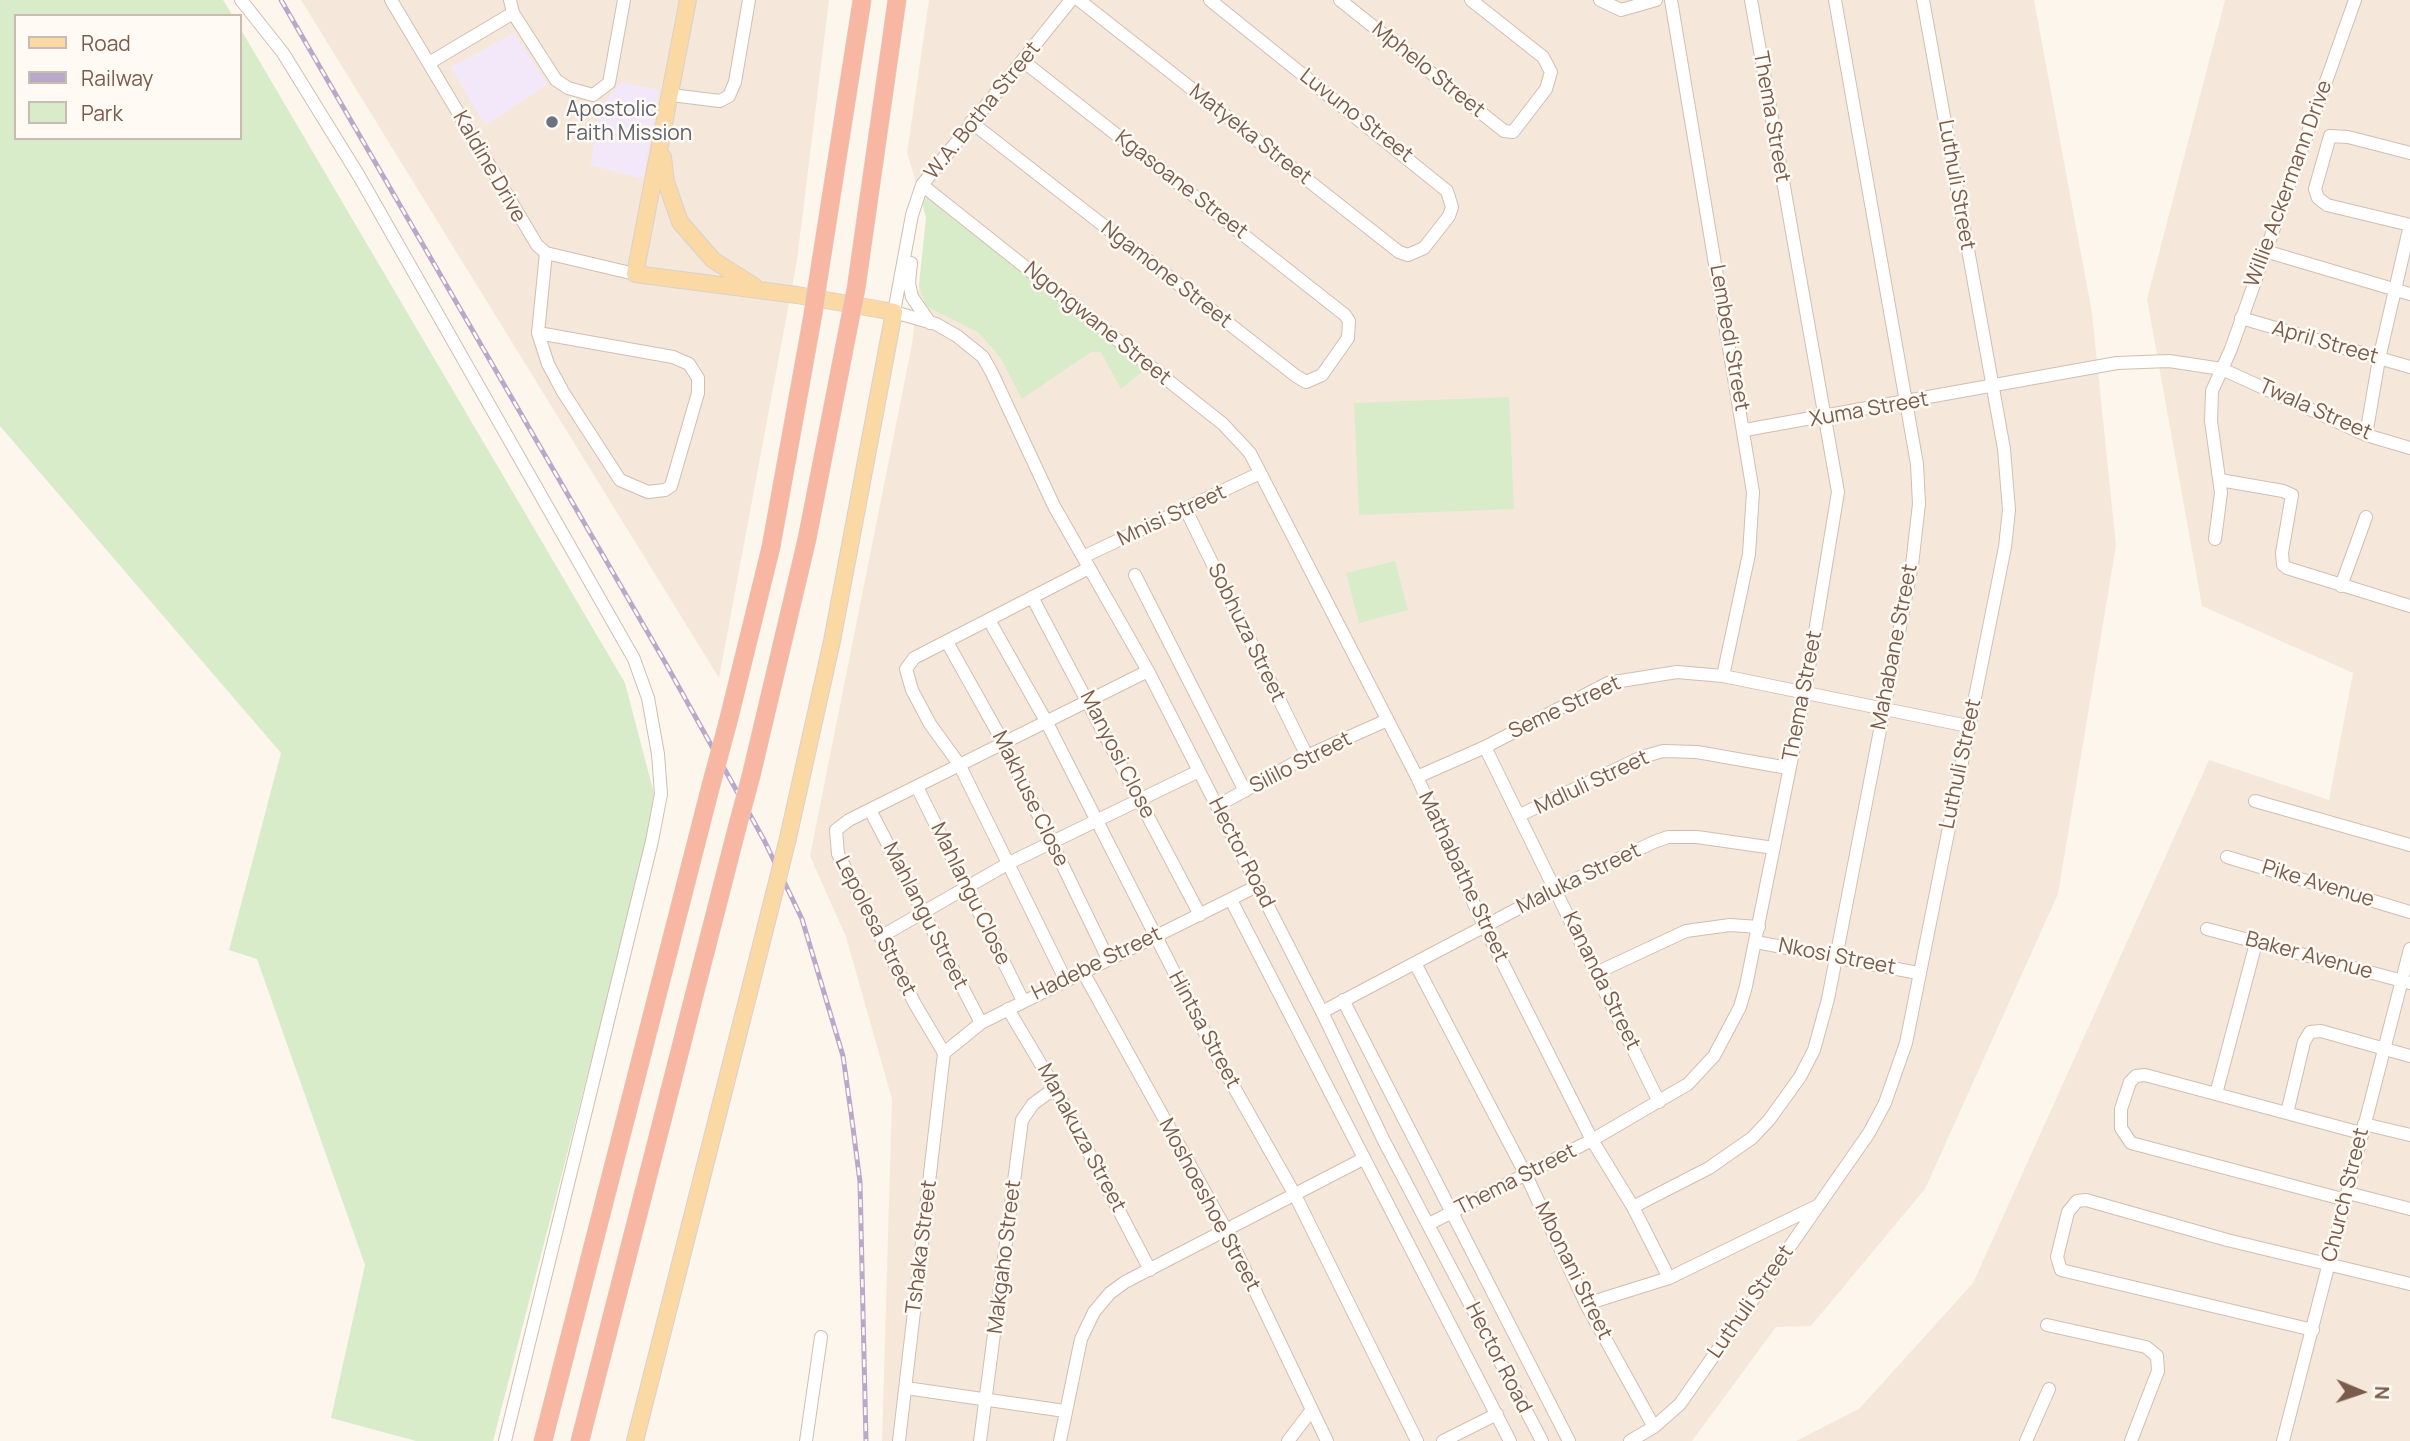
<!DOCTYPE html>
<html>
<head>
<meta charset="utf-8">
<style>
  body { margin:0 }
  #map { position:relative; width:2410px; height:1441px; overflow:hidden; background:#fdf6ec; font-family:Manrope,sans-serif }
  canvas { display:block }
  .legend { position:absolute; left:14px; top:14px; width:228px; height:126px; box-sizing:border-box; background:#fffaf3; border:2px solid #cabbb1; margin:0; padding:9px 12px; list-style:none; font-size:21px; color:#7a5c4d }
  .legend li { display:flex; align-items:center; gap:14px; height:35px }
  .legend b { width:35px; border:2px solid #cabbb1 }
  .north { position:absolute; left:2326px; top:1357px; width:70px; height:70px; -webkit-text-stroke:5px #fffaf3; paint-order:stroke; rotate:92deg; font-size:19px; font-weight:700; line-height:28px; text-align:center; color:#7a5c4d }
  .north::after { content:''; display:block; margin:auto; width:24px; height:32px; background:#7a5c4d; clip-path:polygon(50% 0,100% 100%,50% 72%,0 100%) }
</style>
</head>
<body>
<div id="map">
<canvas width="2410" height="1441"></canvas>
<ul class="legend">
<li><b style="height:9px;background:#fbd9a5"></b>Road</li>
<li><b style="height:9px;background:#b9a8c9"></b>Railway</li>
<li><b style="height:19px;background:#d8ecc9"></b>Park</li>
</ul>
<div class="north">N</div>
</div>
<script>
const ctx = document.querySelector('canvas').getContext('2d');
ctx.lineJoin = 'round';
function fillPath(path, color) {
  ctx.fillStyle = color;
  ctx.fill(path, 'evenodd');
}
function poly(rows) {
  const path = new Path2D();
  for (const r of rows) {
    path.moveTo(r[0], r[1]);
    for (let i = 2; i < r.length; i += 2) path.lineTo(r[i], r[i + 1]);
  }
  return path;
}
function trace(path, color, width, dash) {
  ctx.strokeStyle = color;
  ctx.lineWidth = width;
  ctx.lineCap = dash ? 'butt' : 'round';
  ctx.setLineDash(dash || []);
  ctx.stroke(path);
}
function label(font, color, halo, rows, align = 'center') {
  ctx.font = font + ' Manrope,sans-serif';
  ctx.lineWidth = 5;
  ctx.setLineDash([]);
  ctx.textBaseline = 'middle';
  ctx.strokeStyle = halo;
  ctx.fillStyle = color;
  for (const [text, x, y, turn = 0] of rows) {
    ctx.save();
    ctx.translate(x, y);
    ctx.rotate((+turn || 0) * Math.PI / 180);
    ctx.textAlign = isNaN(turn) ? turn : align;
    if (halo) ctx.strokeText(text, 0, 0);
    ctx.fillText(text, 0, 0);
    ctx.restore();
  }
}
const residential = poly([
  [301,0,829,0,797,260,719,678],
  [929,0,2034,0,2092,313,2116,546,2058,894,1925,1189,1811,1326,1776,1327,1692,1441,882,1441,892,1099,846,937,810,856,912,344,927,218,907,153],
  [2225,0,2410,0,2410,1441,1796,1441,1859,1409,1973,1283,2209,760,2329,800,2353,673,2202,606,2147,299]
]);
const education = poly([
  [514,33,548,84,485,125,451,67],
  [621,82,659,90,643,179,591,165,599,109]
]);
const green = poly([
  [0,0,223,0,233,16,16,16,16,138,240,138,240,28,625,683,657,805,493,1441,416,1441,331,1418,365,1265,257,959,229,950,281,753,0,426],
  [931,186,1042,279,1144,370,1121,389,1101,352,1091,352,1022,399,1000,357,978,332,926,306,919,285,926,218,923,206],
  [1509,397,1514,509,1359,515,1354,403],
  [1395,561,1408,610,1359,623,1346,573]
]);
const minor = poly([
  [241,0,283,53,359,176,634,659,648,698,658,754,661,794,652,841,505,1441],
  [391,0,537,245,546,253,635,274],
  [510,0,513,13,556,80,568,88,593,95,609,83,624,0],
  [1071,0,922,185,912,215,894,312,936,324,957,336,983,357,992,373,1054,506,1148,671,1322,1012,1384,1141,1542,1441],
  [1079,0,1399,252,1408,255,1424,248,1449,216,1452,207,1447,191,1210,0],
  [1340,0,1504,131,1513,132,1546,89,1551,72,1543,57,1471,0],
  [1600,0,1621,10,1656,0],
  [1671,0,1753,492,1749,554,1723,676],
  [429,63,513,13],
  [671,95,720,101,729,96,735,82,749,0],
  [971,122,1296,376,1306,382,1322,375,1348,338,1349,321,1345,315,1023,61],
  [2410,153,2348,137,2330,136,2315,189,2318,198,2327,205,2410,225],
  [922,185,1223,424,1250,453,1417,777,1484,926,1592,1140,1633,1207,1669,1278],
  [2265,251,2410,294],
  [911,263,909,283,912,297,930,323],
  [2241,318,2410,367],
  [538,333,673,357,689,364,698,378,698,393,671,486,665,490,648,492,620,480,563,392,548,364,538,333,546,253],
  [1745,430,2117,363,2169,361,2222,369,2366,435,2410,448],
  [2366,435,2379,359,2410,225],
  [2220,480,2283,491,2292,495,2282,553,2283,565,2287,568,2410,606],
  [1186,510,1307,756],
  [2215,539,2221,493,2211,421,2212,391,2231,349,2355,0],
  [1083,557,1260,473],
  [1135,575,1245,791],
  [2341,586,2366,517],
  [1032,597,1200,915],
  [989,620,1046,721,1222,1066,1295,1195,1417,1441],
  [947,642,1003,742,1108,959],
  [1485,747,1659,1102],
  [1417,777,1485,747,1608,683,1677,672,1723,676,1968,726],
  [917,787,1023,1001],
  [2255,801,2410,845],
  [1217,806,1307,756,1385,721],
  [870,810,981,1023],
  [1520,815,1642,757,1663,751,1697,752,1788,768],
  [2227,857,2410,912],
  [1231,900,1510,1441],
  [2207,929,2410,983],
  [882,936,1009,863,1199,771],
  [1756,942,1918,973],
  [1416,965,1526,1175,1586,1304,1654,1427],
  [1083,972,1226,1230,1327,1441],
  [1596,973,1686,931,1730,925,1759,927],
  [1066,981,959,764,930,724,912,690,906,669,914,658,1089,568],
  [1343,1000,1569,1441],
  [1008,1009,1055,1088,1150,1270],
  [1322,1012,1557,888,1654,842,1668,837,1697,837,1774,848],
  [944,1053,915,1004,838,854,836,830,849,820,1148,671],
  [944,1053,981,1023,1257,886],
  [2216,1094,2256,943],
  [2287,1113,2304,1042,2310,1032,2321,1031,2410,1056],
  [2364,1124,2410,1135],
  [2348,1193,2410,1209],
  [2346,1200,2131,1143,2121,1128,2121,1109,2130,1082,2136,1076,2145,1075,2361,1133],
  [1633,1207,1709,1168,1752,1138,1769,1120,1800,1077,1814,1050,1828,999,1912,565,1919,504,1917,464,1835,0],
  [1429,1224,1592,1140,1688,1084,1714,1056,1740,1007,1746,986,1805,692,1838,492,1751,0],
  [1586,1304,1669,1278,1817,1206],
  [2047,1325,2146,1347,2157,1356,2158,1371,2131,1441],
  [2313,1330,2061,1270,2057,1257,2068,1212,2077,1201,2086,1200,2227,1240,2410,1284],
  [906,1388,1065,1411],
  [806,1441,821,1337],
  [899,1441,944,1053],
  [980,1441,1022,1120,1033,1104,1055,1088],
  [1060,1441,1081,1339,1094,1312,1110,1293,1125,1282,1363,1159],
  [1288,1441,1311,1411],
  [1443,1441,1497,1414],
  [1630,1441,1654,1427,1680,1404,1869,1133,1885,1103,1906,1043,2005,547,2009,510,2004,449,1923,0],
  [2026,1441,2049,1389],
  [2283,1441,2410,949]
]);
const major = poly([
  [688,0,635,274,797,295,894,312,832,641,788,838],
  [663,157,666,182,680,222,713,260,754,286],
  [635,1441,774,894]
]);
const highway = poly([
  [817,287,862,0],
  [856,289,897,0],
  [728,722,771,547,813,314],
  [751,776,807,539,849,324],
  [543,1441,711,785],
  [580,1441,737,828]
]);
const rail = poly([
  [281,0,666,664,764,840,802,919,843,1056,852,1120,860,1182,866,1441]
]);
const majorBridge = poly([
  [774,894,788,838]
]);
const highwayBridge = poly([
  [813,314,817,287],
  [849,324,856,289],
  [711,785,728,722],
  [737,828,751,776]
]);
const markers = [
  [552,122,7,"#6b7280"]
];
const streetNames = [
  ["Mphelo Street",1428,70,39],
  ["W.A. Botha Street",983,111,-51],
  ["Luvuno Street",1356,116,38],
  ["Thema Street",1771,117,80],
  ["Matyeka Street",1250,135,38],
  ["Kaldine Drive",489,167,60],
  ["Willie Ackermann Drive",2289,184,-70],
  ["Kgasoane Street",1181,185,38],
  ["Luthuli Street",1956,185,80],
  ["Ngamone Street",1166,275,38],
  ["Ngongwane Street",1097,324,39],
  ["Lembedi Street",1729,338,80],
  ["April Street",2325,343,16],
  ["Xuma Street",1869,410,-10],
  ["Twala Street",2315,410,24],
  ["Mnisi Street",1172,516,-25],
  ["Sobhuza Street",1246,633,64],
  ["Mahabane Street",1895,647,-79],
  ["Thema Street",1803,696,-79],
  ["Seme Street",1565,708,-25],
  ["Manyosi Close",1117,755,63],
  ["Sililo Street",1301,763,-27],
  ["Luthuli Street",1961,764,-78],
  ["Mdluli Street",1592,783,-25],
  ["Makhuse Close",1030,799,64],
  ["Hector Road",1241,853,63],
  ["Mathabathe Street",1463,877,65],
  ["Maluka Street",1579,879,-26],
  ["Pike Avenue",2318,884,17],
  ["Mahlangu Close",970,894,64],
  ["Mahlangu Street",925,916,63],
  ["Lepolesa Street",875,926,63],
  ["Baker Avenue",2309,956,15],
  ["Nkosi Street",1837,957,11],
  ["Hadebe Street",1097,964,-26],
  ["Kananda Street",1601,981,64],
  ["Hintsa Street",1204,1030,62],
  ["Manakuza Street",1081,1138,62],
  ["Thema Street",1516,1180,-27],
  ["Church Street",2346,1195,-76],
  ["Moshoeshoe Street",1209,1205,62],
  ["Tshaka Street",922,1247,-83],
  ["Makgaho Street",1005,1257,-83],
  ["Mbonani Street",1573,1271,64],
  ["Luthuli Street",1751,1302,-55],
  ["Hector Road",1498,1358,63]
];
const worshipNames = [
  ["Apostolic",566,110],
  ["Faith Mission",566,134]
];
fillPath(residential, '#f5e8da');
fillPath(education, '#f3e8fa');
fillPath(green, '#d8ecc9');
trace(minor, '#d1beb0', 14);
trace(major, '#dad1cd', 18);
trace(highway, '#dad1cd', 19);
trace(minor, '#fff', 12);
trace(major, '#fbd9a5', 16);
trace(highway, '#f7b7a3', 18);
trace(rail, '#b9a8c9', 5);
trace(rail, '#fffaf3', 2.5, [8]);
trace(majorBridge, '#dad1cd', 18, []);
trace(highwayBridge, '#dad1cd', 19, []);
trace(majorBridge, '#fbd9a5', 16);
trace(highwayBridge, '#f7b7a3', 18);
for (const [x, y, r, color] of markers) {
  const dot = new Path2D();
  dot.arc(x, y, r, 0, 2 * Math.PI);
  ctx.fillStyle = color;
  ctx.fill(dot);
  trace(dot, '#fffaf3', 2.5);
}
label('21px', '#7a5c4d', '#fffaf3', streetNames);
label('21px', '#5b616d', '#fffaf3', worshipNames, 'left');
</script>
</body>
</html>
